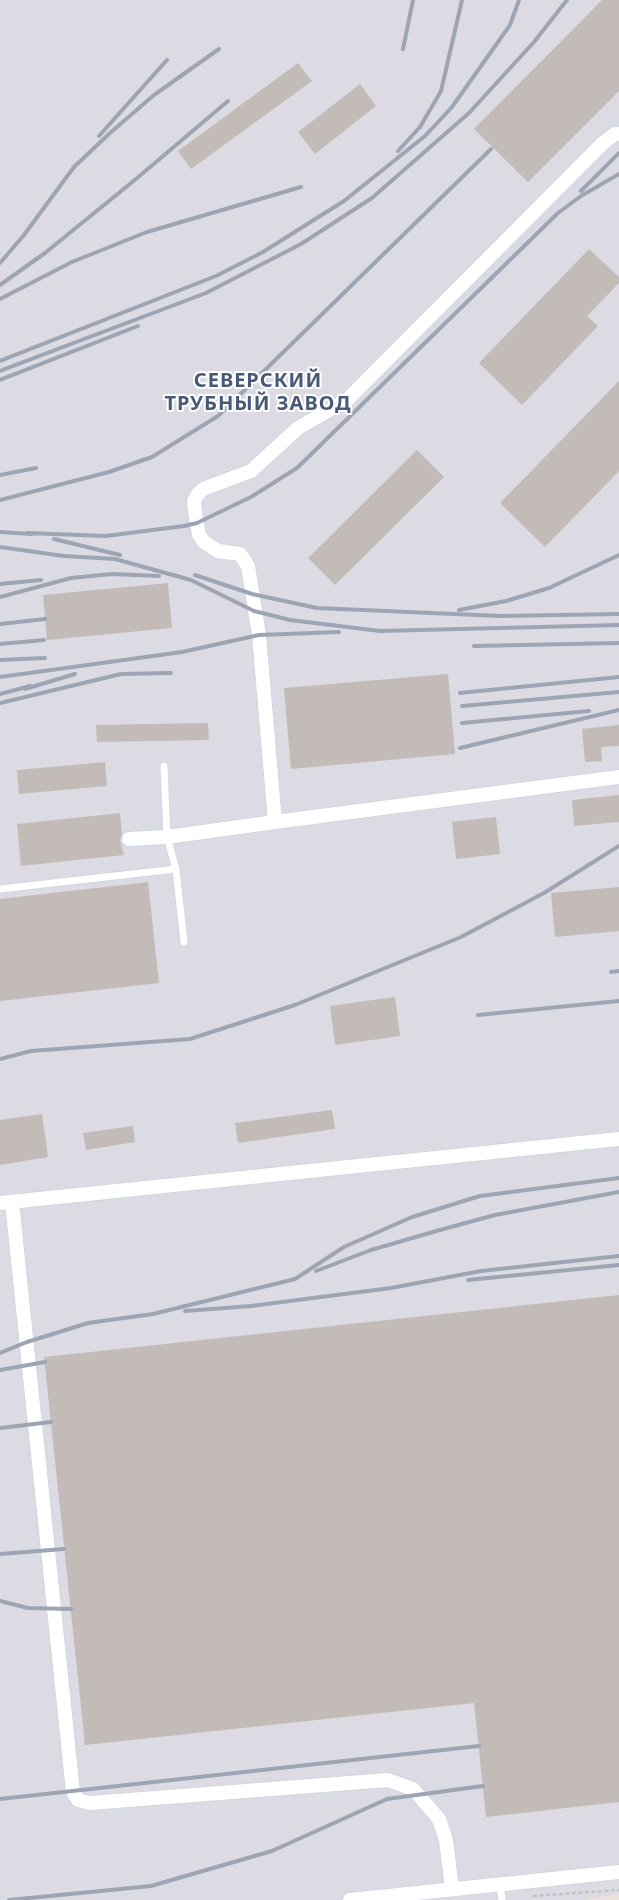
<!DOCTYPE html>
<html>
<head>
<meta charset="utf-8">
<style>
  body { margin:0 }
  canvas { display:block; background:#ebe1da }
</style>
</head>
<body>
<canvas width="619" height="1900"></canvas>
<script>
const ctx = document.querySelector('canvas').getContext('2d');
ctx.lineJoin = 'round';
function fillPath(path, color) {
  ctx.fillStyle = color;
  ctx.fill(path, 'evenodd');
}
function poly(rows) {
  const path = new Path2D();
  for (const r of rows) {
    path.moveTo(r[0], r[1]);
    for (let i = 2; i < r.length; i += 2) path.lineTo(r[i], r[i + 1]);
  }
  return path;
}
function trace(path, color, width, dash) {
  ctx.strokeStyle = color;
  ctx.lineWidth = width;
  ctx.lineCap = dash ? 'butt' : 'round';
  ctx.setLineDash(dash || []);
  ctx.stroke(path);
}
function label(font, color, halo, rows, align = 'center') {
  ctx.font = font + ' "Noto Sans",sans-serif';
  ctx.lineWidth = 4;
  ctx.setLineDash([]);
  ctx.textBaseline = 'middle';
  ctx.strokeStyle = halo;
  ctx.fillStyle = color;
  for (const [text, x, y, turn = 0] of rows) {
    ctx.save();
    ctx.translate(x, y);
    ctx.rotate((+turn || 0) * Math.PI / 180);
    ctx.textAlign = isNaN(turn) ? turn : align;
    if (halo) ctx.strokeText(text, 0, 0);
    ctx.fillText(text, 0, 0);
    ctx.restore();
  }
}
const industrial = poly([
  [0,0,619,0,619,1894,582,1900,0,1900]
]);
const building = poly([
  [602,0,619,0,619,91,528,182,474,129],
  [298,63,312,81,191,169,178,151],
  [360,84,376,106,315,154,298,132],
  [589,249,619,277,619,283,587,316,598,326,522,405,479,363],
  [619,381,619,471,545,547,500,503],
  [417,450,444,477,335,585,308,558],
  [168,583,172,628,47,640,43,595],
  [448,674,455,754,291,769,284,688],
  [208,723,209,740,97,742,96,725],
  [619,725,619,746,601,747,602,761,585,762,582,729],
  [105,762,107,786,19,794,17,770],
  [619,795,619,822,574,826,572,800],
  [120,813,122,834,120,840,124,855,21,866,17,824],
  [496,817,500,854,456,859,452,822],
  [148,882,159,983,0,1001,0,899],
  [619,887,619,931,555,937,551,893],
  [395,997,400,1036,335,1045,330,1006],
  [332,1110,335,1129,238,1143,235,1123],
  [42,1114,48,1157,0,1165,0,1120],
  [133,1126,135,1142,86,1150,83,1133],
  [619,1295,619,1802,486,1817,474,1703,85,1745,44,1357]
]);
const path = poly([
  [533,1896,619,1890]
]);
const lane = poly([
  [164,766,167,837,176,869,184,942],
  [0,889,176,869],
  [500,1884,502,1900]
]);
const street = poly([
  [275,822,619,777],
  [129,839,167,837,275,822,259,635,248,566,240,554,218,551,204,542,199,535,195,512,194,501,198,494,203,489,251,471,298,428,347,400,603,143,615,134,619,134],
  [12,1202,73,1792,78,1800,90,1803,388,1780,413,1789,439,1819,446,1840,452,1889],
  [0,1203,619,1139],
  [350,1900,619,1872]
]);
const rail = poly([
  [403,49,413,0],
  [99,136,167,60],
  [398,151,420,127,441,91,462,0],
  [581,191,619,153],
  [0,263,24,235,74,167,110,133,154,95,219,49],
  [0,285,45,253,136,179,228,101],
  [0,299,72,262,147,232,301,187],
  [0,361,216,276,263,252,344,201,425,136,452,107,510,25,519,0],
  [0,371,206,293,301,244,372,198,469,113,534,42,567,0],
  [0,380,138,326],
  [0,475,36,468],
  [0,500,109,472,152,457,218,416,491,149],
  [0,532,32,534],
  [27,533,106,536,184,526,197,523,251,497,297,468,558,213,581,196,619,174],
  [54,539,120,555],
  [0,547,64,556,115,559,191,580,254,611,290,620,380,631,619,625],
  [195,575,252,594,317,608,500,616,619,614],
  [0,584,41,580],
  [0,597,71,578,112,574,159,576],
  [459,610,506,601,549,588,619,555],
  [0,624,45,619],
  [0,644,44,640],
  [474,646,619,643],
  [0,660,45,658],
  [0,677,182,652,259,635,339,632],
  [25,689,75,674],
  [460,693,619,677],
  [0,694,30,686],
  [0,703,121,674,171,673],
  [462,706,619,692],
  [462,723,589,711],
  [460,748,619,710],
  [611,972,619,971],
  [478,1015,619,1001],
  [0,1059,31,1051,190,1039,295,1005,461,937,544,893,619,846],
  [316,1271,371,1250,440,1230,495,1215,619,1192],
  [468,1280,619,1265],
  [185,1311,251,1306,391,1288,481,1271,619,1256],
  [0,1353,27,1342,88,1323,153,1314,295,1279,344,1247,412,1217,480,1196,619,1178],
  [0,1370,45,1362],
  [0,1428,51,1422],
  [0,1554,64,1549],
  [0,1601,28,1608,71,1609],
  [0,1799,479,1746],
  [9,1900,151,1886,272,1851,387,1799,483,1786]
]);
const districtNames = [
  ["СЕВЕРСКИЙ",258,381],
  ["ТРУБНЫЙ ЗАВОД",258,404]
];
fillPath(industrial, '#dcdbe3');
fillPath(building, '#c3bbb7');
trace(lane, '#cfd6e2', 9);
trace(street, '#cfd6e2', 16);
trace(path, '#c3c3c3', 2.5, [4, 2.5]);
trace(lane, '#fff', 7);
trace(street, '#fff', 14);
trace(rail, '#9da4b3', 4);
ctx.letterSpacing = '1px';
label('bold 20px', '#495a79', '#fff', districtNames);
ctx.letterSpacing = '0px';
</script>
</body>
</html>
